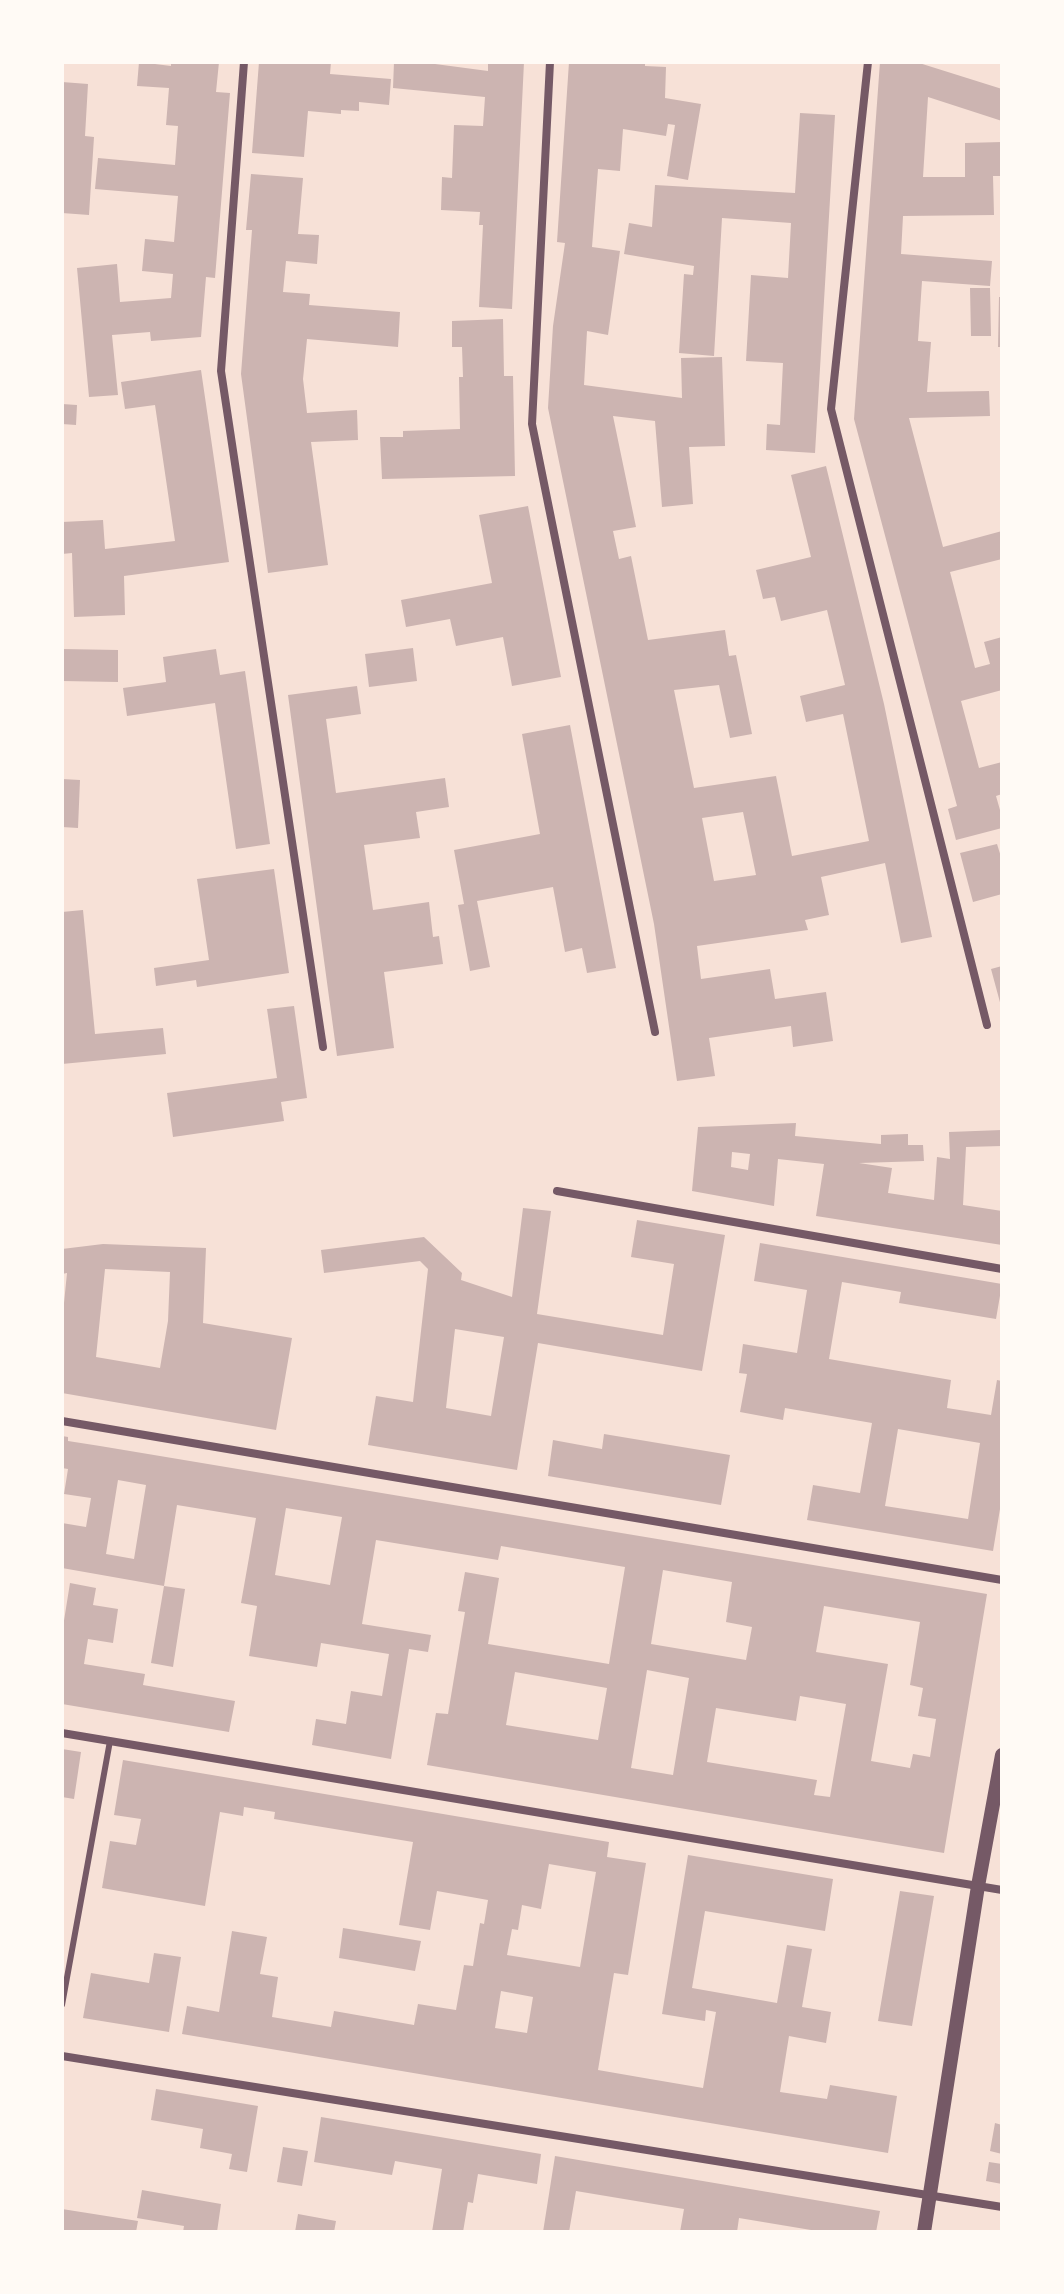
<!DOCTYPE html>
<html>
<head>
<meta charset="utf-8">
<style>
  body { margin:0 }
  #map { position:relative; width:1064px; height:2294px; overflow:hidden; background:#f7e1d7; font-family:"Golos Text",sans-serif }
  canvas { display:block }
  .frame { position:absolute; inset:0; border:64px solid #fffaf5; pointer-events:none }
</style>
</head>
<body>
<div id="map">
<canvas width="1064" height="2294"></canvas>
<div class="frame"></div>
</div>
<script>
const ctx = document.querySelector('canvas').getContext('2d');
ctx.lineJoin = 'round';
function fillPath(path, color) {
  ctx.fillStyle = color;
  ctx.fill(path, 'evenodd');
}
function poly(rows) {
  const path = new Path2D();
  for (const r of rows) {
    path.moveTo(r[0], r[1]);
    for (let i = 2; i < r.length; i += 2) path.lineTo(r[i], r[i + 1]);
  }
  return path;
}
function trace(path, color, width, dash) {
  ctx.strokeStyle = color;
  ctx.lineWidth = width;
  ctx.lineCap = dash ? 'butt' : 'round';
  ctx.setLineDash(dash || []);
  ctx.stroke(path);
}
const building = poly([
  [139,62,171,66,171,62,219,62,216,92,230,93,215,278,206,277,201,337,151,341,150,332,112,335,118,395,89,397,77,268,117,264,120,302,171,298,173,274,142,271,145,239,174,242,178,196,95,189,98,158,175,165,178,126,166,125,169,88,137,86],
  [259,62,331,62,330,74,391,79,389,105,359,102,359,111,341,110,341,114,308,111,304,157,252,153],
  [394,62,420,62,488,71,488,62,524,62,512,309,479,307,483,225,479,225,480,212,441,210,442,177,452,178,454,125,483,126,485,97,393,88],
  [569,62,645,62,645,66,666,67,665,98,701,104,688,180,667,176,675,125,668,124,666,136,623,129,620,171,598,169,592,247,620,251,608,335,587,331,584,385,682,398,681,358,722,357,725,446,689,447,693,504,662,507,655,421,613,416,636,527,613,531,619,559,631,556,648,640,725,630,729,656,736,655,752,734,730,738,719,685,674,690,694,788,776,776,792,856,869,841,843,714,806,722,800,696,845,685,827,610,781,621,775,597,763,599,756,570,811,557,791,475,826,466,884,704,932,937,901,943,885,863,821,877,829,915,805,920,808,930,697,946,701,979,770,969,775,999,826,992,833,1041,793,1047,791,1026,709,1038,715,1076,677,1081,654,924,548,408,553,326,565,243,557,242],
  [743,812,756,875,714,881,702,818],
  [880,62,916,62,1002,89,1002,121,928,97,923,177,965,177,965,143,1002,142,1002,176,993,176,994,215,903,216,901,254,992,261,990,286,922,281,918,341,931,342,927,392,989,391,990,416,909,418,943,547,1002,531,1002,559,950,572,975,668,990,664,984,642,1002,637,1002,690,961,701,979,768,1002,762,1002,794,996,796,1002,817,1002,828,956,840,948,809,957,806,854,419],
  [62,82,88,84,85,136,94,137,89,215,62,213],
  [800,113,835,115,815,453,766,450,767,424,780,425,783,363,746,361,751,275,788,278,791,223,722,218,714,356,679,353,684,274,693,275,694,266,624,254,629,223,652,227,655,185,795,193],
  [251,174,303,178,298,234,319,235,317,264,286,261,283,292,310,294,309,305,400,312,398,347,307,339,303,379,307,413,357,410,358,440,311,442,328,565,268,573,241,374,252,230,246,230],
  [970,288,990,288,991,336,971,336],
  [999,297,1002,297,1002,347,998,347],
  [503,319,504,376,513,376,515,476,382,479,380,437,403,437,403,431,460,429,459,377,463,377,462,347,452,347,452,321],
  [201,370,229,562,124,576,125,615,74,617,72,553,62,554,62,522,103,520,105,549,175,541,155,405,125,409,121,382],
  [62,404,77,405,76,425,62,424],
  [528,506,561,677,512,686,503,637,456,646,450,619,406,627,401,600,492,583,479,515],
  [413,648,417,681,369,687,365,654],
  [62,649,118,650,118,682,62,681],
  [216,649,220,675,245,671,270,844,236,849,215,703,127,716,123,688,166,682,163,657],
  [357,686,361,714,326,719,336,793,445,778,449,807,416,812,420,838,364,845,373,910,429,902,433,937,439,936,443,964,384,972,394,1048,337,1056,288,695],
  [570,725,616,968,587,973,582,948,565,952,553,887,477,901,490,967,470,971,458,905,464,904,454,850,540,834,522,734],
  [62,779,80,780,78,828,62,827],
  [997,844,1002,860,1002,894,973,902,960,853],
  [274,869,289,973,197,987,196,980,156,986,154,968,209,960,197,879],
  [83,910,95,1034,163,1028,166,1054,62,1064,62,912],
  [1002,966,1002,1006,1001,1006,991,969],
  [294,1006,307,1098,281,1102,284,1121,173,1137,167,1093,277,1078,267,1009],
  [796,1123,795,1136,881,1144,881,1135,908,1134,908,1145,923,1145,924,1161,859,1163,892,1168,888,1193,934,1200,937,1157,950,1159,949,1132,1002,1130,1002,1146,966,1147,963,1205,1002,1211,1002,1245,816,1216,824,1164,778,1159,774,1206,692,1191,698,1127],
  [732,1152,750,1154,748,1170,731,1167],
  [523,1208,551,1211,537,1314,663,1335,674,1264,631,1257,637,1220,725,1235,702,1371,538,1343,517,1470,368,1445,376,1396,413,1402,428,1269,420,1261,324,1273,321,1250,424,1237,462,1273,461,1280,512,1297],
  [455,1329,504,1337,491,1416,446,1408],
  [760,1243,1002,1284,996,1319,899,1303,901,1292,842,1282,829,1359,951,1380,947,1408,991,1415,997,1380,1002,1381,1002,1497,993,1551,807,1520,813,1485,860,1493,872,1423,785,1408,783,1420,740,1412,747,1374,739,1373,743,1344,797,1353,807,1290,754,1281],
  [898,1429,980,1443,968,1519,885,1506],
  [103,1244,206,1248,203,1323,292,1338,276,1430,62,1393,62,1323,67,1273,62,1274,62,1249],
  [105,1269,170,1272,168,1321,160,1368,96,1357],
  [604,1434,730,1455,721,1505,548,1476,553,1440,602,1449],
  [62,1436,68,1437,68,1441,100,1446,987,1594,944,1853,427,1765,436,1713,448,1714,465,1612,458,1611,465,1572,499,1578,488,1644,609,1664,625,1567,501,1546,498,1560,376,1540,362,1624,431,1635,428,1652,409,1649,391,1759,312,1745,316,1719,346,1724,351,1691,382,1696,389,1654,321,1643,317,1667,249,1656,257,1606,241,1603,256,1518,177,1505,164,1586,62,1568,62,1523,86,1527,91,1498,64,1494,68,1469,62,1468],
  [118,1480,146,1485,134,1559,106,1554],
  [286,1508,342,1517,330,1585,275,1575],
  [663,1570,732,1582,726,1622,752,1627,746,1660,651,1644],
  [824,1606,920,1622,910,1685,923,1688,918,1716,936,1719,930,1757,913,1754,910,1768,871,1761,888,1664,816,1652],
  [647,1670,689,1678,673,1775,631,1768],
  [515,1672,607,1688,598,1740,506,1725],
  [800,1696,846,1704,830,1797,814,1795,817,1780,707,1762,716,1708,796,1721],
  [70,1583,96,1588,93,1605,118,1609,113,1643,88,1639,84,1664,145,1674,143,1685,235,1701,229,1732,62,1704,62,1633],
  [164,1586,185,1589,173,1667,151,1663],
  [62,1749,81,1752,74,1799,62,1797],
  [123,1760,609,1842,607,1857,646,1863,628,1975,614,1973,598,2070,650,2079,703,2088,716,2012,706,2010,705,2021,662,2014,688,1855,833,1879,825,1931,705,1911,692,1988,777,2003,787,1945,812,1949,802,2007,831,2012,826,2043,789,2036,780,2092,827,2099,830,2085,897,2096,888,2153,182,2034,187,2006,219,2012,232,1931,267,1937,260,1974,278,1977,272,2017,331,2027,334,2011,414,2025,418,2004,456,2010,464,1965,473,1966,480,1923,484,1924,488,1900,437,1891,430,1930,399,1925,413,1842,274,1819,275,1812,244,1807,243,1816,220,1812,205,1906,102,1888,110,1841,136,1845,141,1819,114,1815],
  [549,1864,596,1872,580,1967,507,1955,512,1929,518,1930,522,1905,541,1909],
  [501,1991,533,1997,527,2033,495,2028],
  [900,1891,934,1896,912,2026,878,2021],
  [343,1928,421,1941,415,1971,339,1958],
  [154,1953,181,1957,169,2032,83,2018,91,1973,149,1983],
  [156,2089,258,2106,247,2172,229,2169,232,2154,200,2148,203,2129,151,2120],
  [321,2117,541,2154,537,2184,478,2174,473,2203,468,2202,463,2232,432,2232,442,2169,395,2161,392,2175,314,2162],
  [995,2123,1002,2125,1002,2154,990,2151],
  [283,2147,308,2151,302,2186,277,2182],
  [555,2156,880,2211,876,2232,823,2232,739,2218,737,2232,680,2232,684,2209,576,2191,569,2232,543,2232],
  [989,2162,1002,2164,1002,2184,986,2181],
  [142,2190,221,2204,217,2232,183,2232,184,2226,137,2218],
  [62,2209,138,2221,136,2232,62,2232],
  [298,2214,336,2221,334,2232,295,2232]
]);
const service = poly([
  [62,2005,110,1741]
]);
const minor = poly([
  [244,62,221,371,323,1047],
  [550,62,532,424,655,1032],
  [868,62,831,409,987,1025],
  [557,1191,1002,1269],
  [62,1421,1002,1580],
  [62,1733,1002,1890],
  [62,2056,1002,2207]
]);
const tertiary = poly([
  [924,2232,978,1886,1002,1755]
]);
fillPath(building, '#ccb4b1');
trace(service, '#755966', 6);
trace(minor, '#755966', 8);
trace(tertiary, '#755966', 14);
</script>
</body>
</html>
